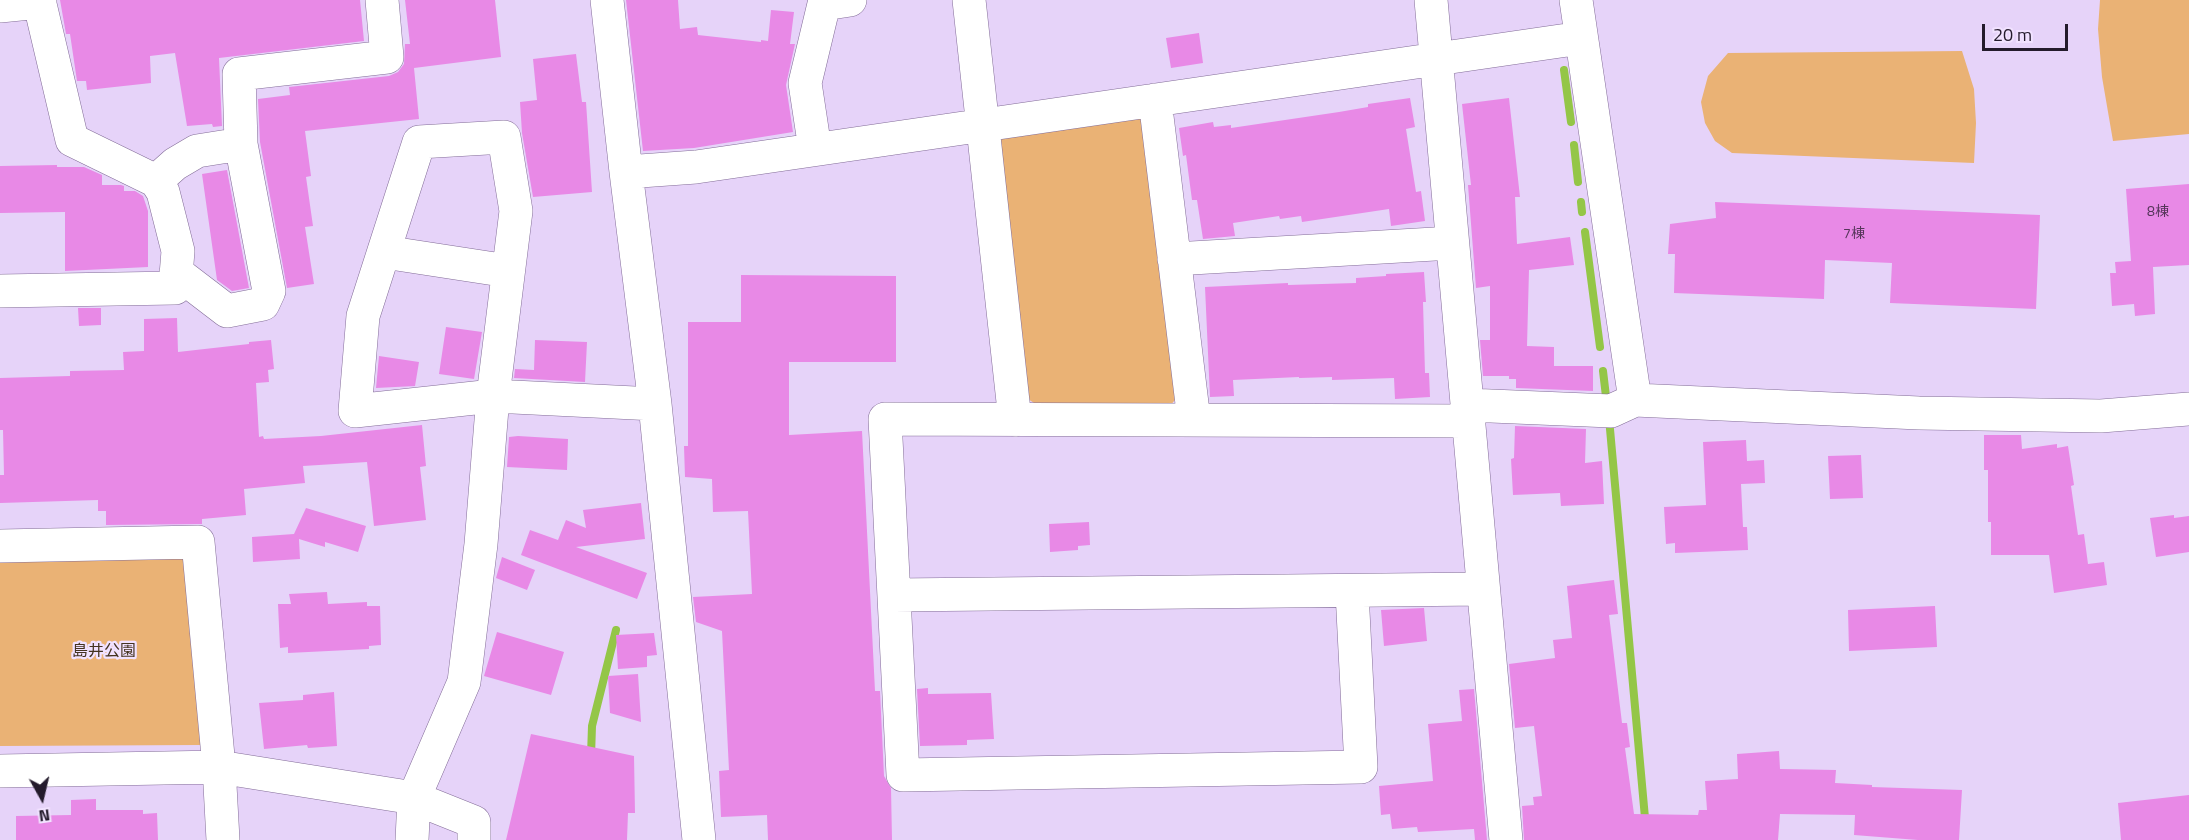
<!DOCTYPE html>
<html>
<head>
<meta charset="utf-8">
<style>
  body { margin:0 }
  #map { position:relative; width:2189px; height:840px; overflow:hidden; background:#e6d3f9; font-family:"Titillium Web",sans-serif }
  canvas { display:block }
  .north { position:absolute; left:12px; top:768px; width:60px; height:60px; -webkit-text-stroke:4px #f1e2ff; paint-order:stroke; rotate:172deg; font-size:16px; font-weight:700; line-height:24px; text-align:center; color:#241b2c }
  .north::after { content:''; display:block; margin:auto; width:21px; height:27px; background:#241b2c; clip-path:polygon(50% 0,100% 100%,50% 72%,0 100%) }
  .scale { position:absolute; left:1982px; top:24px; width:86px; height:27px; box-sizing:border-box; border:3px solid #241b2c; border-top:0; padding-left:8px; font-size:18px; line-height:21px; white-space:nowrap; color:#241b2c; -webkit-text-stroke:4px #f1e2ff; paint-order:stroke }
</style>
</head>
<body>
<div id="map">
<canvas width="2189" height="840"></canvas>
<div class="north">N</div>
<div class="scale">20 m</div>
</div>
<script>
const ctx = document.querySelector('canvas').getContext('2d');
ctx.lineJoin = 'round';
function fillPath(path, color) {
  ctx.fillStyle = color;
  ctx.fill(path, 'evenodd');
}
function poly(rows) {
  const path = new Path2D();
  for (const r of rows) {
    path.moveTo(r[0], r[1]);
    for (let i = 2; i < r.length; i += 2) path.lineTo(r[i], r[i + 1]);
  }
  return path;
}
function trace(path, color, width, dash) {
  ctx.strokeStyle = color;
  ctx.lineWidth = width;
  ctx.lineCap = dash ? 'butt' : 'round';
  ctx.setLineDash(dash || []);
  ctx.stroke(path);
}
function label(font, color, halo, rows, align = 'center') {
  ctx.font = font + ' "Titillium Web","Noto Sans JP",sans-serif';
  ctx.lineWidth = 4.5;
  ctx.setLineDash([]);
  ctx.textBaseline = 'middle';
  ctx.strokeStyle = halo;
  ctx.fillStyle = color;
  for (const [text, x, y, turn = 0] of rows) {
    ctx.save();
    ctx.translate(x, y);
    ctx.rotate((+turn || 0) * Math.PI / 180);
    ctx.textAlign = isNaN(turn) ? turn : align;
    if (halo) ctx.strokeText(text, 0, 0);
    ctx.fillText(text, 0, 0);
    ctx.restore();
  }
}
const green = poly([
  [2100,0,2189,0,2189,134,2113,141,2102,77,2098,29],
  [1962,51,1974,89,1976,123,1974,163,1732,153,1715,141,1705,123,1701,102,1708,76,1728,53],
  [1137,114,1147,122,1180,394,1169,407,1037,405,1028,399,998,144,1008,131],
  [185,558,208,737,200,745,0,746,0,559]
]);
const stream = poly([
  [1564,70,1571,122],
  [1574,145,1578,182],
  [1581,202,1582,212],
  [1585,232,1600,347],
  [1603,371,1607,405],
  [1609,418,1647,840],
  [591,756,592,726,616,630]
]);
const building = poly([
  [60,0,360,0,364,41,219,58,222,126,213,127,212,124,187,126,175,53,150,56,151,83,87,90,86,81,77,81,70,34,66,34],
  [405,0,495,0,501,57,414,68,419,119,305,131,311,176,306,177,313,226,305,227,314,284,287,288,260,142,258,99,290,95,289,87,389,76,398,72,404,64,405,44,410,44],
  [626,0,678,0,680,29,697,27,698,35,761,42,761,40,768,41,771,10,794,12,790,44,795,44,786,85,793,132,694,148,643,151],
  [1199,33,1203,63,1171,68,1166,38],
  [576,54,582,102,586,102,592,192,533,197,522,133,520,102,537,100,533,59],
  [1410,98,1415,127,1406,129,1416,192,1421,191,1425,221,1391,226,1389,209,1302,222,1301,216,1280,219,1279,216,1233,223,1235,236,1203,239,1197,200,1192,200,1186,155,1183,156,1179,128,1213,122,1214,127,1231,125,1231,128,1339,112,1368,107,1368,104],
  [1509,98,1520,197,1515,197,1517,244,1570,237,1574,265,1529,270,1527,346,1554,347,1554,366,1593,366,1593,391,1516,388,1516,379,1509,379,1509,376,1483,376,1480,340,1490,340,1490,286,1476,288,1468,185,1471,185,1462,104],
  [57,165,57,167,84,167,102,175,102,185,121,185,124,186,124,191,135,191,143,196,148,211,148,267,65,271,65,212,0,213,0,166],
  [227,170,249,288,232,291,217,280,202,174],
  [2189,184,2189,265,2153,267,2155,314,2135,316,2134,304,2112,306,2110,273,2116,273,2115,262,2131,261,2126,189],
  [1715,202,2040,215,2036,309,1890,303,1892,263,1825,260,1824,299,1674,293,1675,254,1668,254,1670,224,1716,218],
  [1424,272,1426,302,1423,302,1425,373,1429,373,1430,397,1395,399,1394,378,1332,380,1332,377,1299,378,1299,377,1233,380,1234,396,1210,397,1205,287,1288,283,1288,285,1356,283,1356,278,1386,276,1386,274],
  [741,275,896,276,896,362,789,362,789,435,862,431,875,691,880,691,884,776,891,788,892,840,768,840,767,815,721,817,719,771,729,770,722,631,696,622,693,597,752,594,748,511,713,512,712,479,685,477,684,446,688,446,688,322,741,322],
  [78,308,101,308,101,325,79,326],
  [177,318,178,352,249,344,249,342,271,340,274,369,268,370,269,382,256,383,259,437,263,436,264,439,321,436,422,425,426,466,420,467,426,520,374,526,367,462,303,466,305,483,244,489,246,515,202,519,202,524,106,525,106,511,98,511,98,500,0,503,0,475,4,475,3,430,0,430,0,378,70,376,70,371,124,370,123,352,144,351,144,319],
  [446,327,482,332,474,379,439,374],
  [535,340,587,342,585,382,514,378,515,369,534,370],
  [379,356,419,362,415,386,376,388],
  [1515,426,1586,429,1585,463,1602,461,1604,504,1561,506,1560,493,1513,495,1511,459,1514,458],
  [1984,435,2021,435,2022,449,2057,444,2057,448,2068,446,2074,485,2071,486,2078,535,2084,534,2088,564,2104,562,2107,585,2054,593,2049,555,1991,555,1991,522,1988,522,1988,470,1984,470],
  [518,436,568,439,567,470,507,467,509,437],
  [1746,440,1747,461,1764,460,1765,483,1741,484,1743,527,1747,527,1748,550,1675,553,1675,543,1666,544,1664,507,1706,505,1703,442],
  [1861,455,1863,498,1830,499,1828,456],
  [641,503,645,539,576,547,647,573,637,599,521,555,530,530,558,540,566,520,586,528,583,510],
  [306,508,366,526,358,552,325,542,325,547,299,539,300,559,253,562,252,537,294,534],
  [2174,515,2174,518,2189,516,2189,552,2156,557,2150,518],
  [1089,522,1090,545,1078,546,1078,550,1050,552,1049,524],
  [502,557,535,570,527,590,496,578],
  [1614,580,1618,614,1609,615,1622,723,1627,723,1630,747,1625,748,1634,814,1698,815,1699,810,1707,810,1705,781,1738,779,1737,754,1779,751,1780,769,1836,770,1835,783,1872,785,1872,787,1962,790,1959,840,1918,840,1854,835,1855,815,1780,814,1778,840,1524,840,1522,806,1534,805,1533,797,1542,796,1534,726,1515,728,1509,664,1555,658,1553,640,1572,638,1567,586],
  [327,592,328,604,367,602,367,606,380,606,381,645,369,646,369,649,288,653,288,647,280,648,278,604,291,604,289,594],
  [1935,606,1937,647,1849,651,1848,610],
  [1424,608,1427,641,1384,646,1381,610],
  [497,632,564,652,551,695,484,676],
  [654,633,657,655,647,656,647,667,618,669,616,635],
  [638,674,641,722,610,713,608,676],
  [928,688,928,694,991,693,994,739,967,740,967,745,920,746,917,689],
  [1474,689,1487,840,1475,840,1474,829,1418,832,1417,827,1392,829,1390,814,1381,815,1379,786,1433,781,1428,724,1462,721,1459,690],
  [334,692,337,746,308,748,307,745,264,749,259,703,303,700,303,695],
  [531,734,634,756,635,813,628,813,627,840,506,840],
  [2189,795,2189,840,2121,840,2118,803],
  [96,799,96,810,143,810,143,814,157,813,158,840,16,840,16,816,71,815,71,800]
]);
const minor = poly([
  [607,0,626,172,655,404,699,840],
  [969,0,1015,420],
  [1431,0,1506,840],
  [1576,0,1635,400],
  [0,6,40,2],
  [1155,100,1194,420],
  [815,149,805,83,824,4,850,0],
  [626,172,696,167,1581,38],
  [156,181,175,164,197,151,241,144,239,74,387,57,382,0],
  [384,252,508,271],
  [1174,259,1452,243],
  [176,272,227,311,263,304,269,291,241,144],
  [0,291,175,288,178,251,163,192,156,181,72,140,39,0],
  [1467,405,1611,411,1635,400,1919,413,2101,416,2189,409],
  [0,546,198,542,219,767,223,840],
  [1352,592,1361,767,903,775,885,419,1468,421],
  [894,595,1483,589],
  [0,771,219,767,414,798,464,682,481,544,493,396,516,211,504,137,419,142,363,316,355,411,493,396,655,404],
  [412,840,414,798,474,822,474,840]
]);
const numberNames = [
  ["8棟",2158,213],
  ["7棟",1854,235]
];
const parkNames = [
  ["島井公園",104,652]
];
fillPath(green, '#eab275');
trace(stream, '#94c647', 8);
fillPath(building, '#e889e6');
trace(minor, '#836d98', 34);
trace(minor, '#fff', 33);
label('14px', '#55365a', null, numberNames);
label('16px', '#443320', '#f1e2ff', parkNames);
</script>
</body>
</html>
